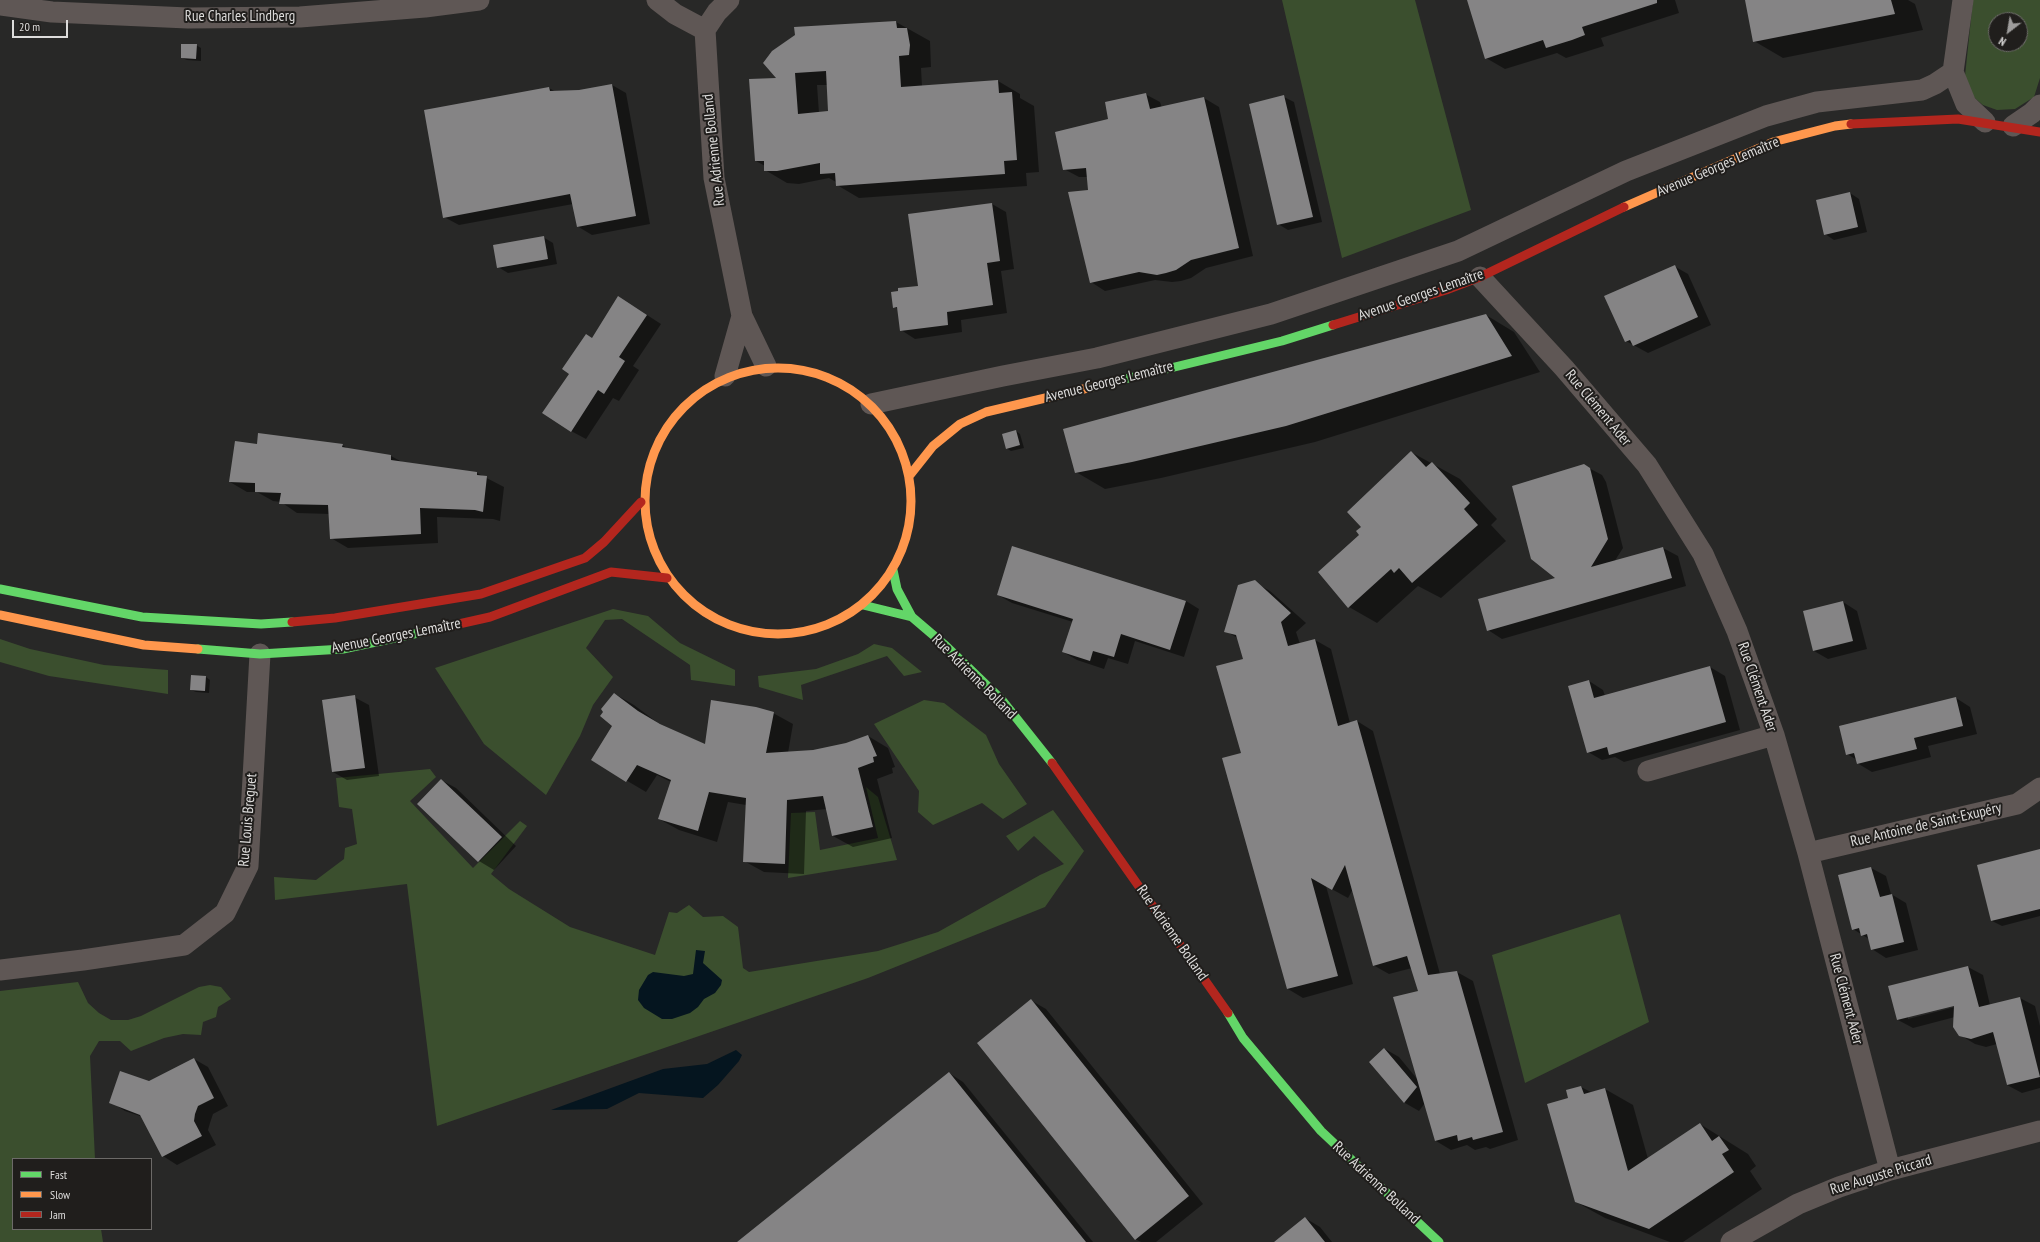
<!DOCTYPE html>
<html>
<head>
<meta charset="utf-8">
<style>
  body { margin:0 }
  #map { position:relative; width:2040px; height:1242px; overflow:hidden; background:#282827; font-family:"PT Sans Narrow",sans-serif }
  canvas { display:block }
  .legend { position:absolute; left:12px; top:1158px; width:140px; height:72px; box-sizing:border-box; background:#201e1c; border:1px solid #6c6a68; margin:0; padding:5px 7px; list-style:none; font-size:12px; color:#dddcdb }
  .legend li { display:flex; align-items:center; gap:8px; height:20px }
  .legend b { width:20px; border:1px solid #6c6a68 }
  .north { position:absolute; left:1988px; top:12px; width:40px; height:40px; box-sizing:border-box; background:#201e1c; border:1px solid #6c6a68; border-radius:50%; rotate:211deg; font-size:11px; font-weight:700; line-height:16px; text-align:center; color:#dddcdb }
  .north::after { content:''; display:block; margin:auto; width:14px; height:18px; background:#9e9d9c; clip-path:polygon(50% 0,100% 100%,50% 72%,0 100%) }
  .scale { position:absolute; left:12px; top:20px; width:56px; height:18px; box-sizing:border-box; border:2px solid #dddcdb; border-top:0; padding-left:5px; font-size:12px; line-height:14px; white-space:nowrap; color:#dddcdb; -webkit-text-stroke:3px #201e1c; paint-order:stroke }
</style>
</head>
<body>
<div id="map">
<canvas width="2040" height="1242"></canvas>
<ul class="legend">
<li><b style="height:5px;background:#63d668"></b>Fast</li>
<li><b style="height:5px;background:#ff974d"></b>Slow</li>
<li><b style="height:5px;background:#b3261e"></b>Jam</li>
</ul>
<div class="north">N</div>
<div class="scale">20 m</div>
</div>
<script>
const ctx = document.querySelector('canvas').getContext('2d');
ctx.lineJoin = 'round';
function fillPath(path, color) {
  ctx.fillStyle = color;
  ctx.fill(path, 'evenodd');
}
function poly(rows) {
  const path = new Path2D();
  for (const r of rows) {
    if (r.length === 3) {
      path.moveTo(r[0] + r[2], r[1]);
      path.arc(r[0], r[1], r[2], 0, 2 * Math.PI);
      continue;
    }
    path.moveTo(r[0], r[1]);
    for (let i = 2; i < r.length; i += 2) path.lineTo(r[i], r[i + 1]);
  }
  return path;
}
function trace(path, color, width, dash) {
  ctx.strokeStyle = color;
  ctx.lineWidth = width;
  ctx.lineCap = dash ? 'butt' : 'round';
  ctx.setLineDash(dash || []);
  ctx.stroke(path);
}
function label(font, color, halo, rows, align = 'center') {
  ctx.font = font + ' "PT Sans Narrow",sans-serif';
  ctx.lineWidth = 4;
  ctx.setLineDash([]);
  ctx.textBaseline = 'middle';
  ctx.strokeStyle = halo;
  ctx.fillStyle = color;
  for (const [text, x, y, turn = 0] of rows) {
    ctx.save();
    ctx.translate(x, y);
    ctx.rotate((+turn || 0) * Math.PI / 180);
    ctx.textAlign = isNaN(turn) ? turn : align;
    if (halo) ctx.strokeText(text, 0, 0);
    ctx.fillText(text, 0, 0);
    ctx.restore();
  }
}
const green = poly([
  [1282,0,1415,0,1471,210,1342,258],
  [1973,0,2040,0,2040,78,2034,97,2015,109,1997,110,1983,105,1971,95,1965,76],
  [1996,20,2020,20,2020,44,1996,44],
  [613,609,648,616,680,643,735,670,735,686,691,680,690,665,622,619,605,620,586,648,613,677,593,705,580,736,546,795,484,744,435,668],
  [0,639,30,649,104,665,168,670,168,694,49,676,0,662],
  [874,644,892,648,922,672,904,676,887,656,801,685,803,700,759,687,758,676,816,669,858,654],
  [924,700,944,703,986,735,999,764,1027,804,1003,819,982,803,933,825,918,812,919,791,874,724],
  [430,769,436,777,410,801,473,868,520,821,527,826,491,874,509,889,570,927,655,955,669,912,677,913,689,905,703,917,723,916,738,927,743,968,749,972,878,951,938,932,1040,875,1064,864,1034,836,1018,851,1006,836,1053,810,1084,851,1045,907,868,978,437,1126,407,884,275,900,274,877,316,880,344,859,345,848,357,844,352,809,339,807,336,778],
  [866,787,878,797,897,860,788,878,791,813,815,812,820,850,878,838],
  [1620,914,1649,1022,1525,1083,1492,955],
  [78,982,88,1003,99,1013,111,1020,128,1020,141,1016,199,987,210,985,221,987,231,999,218,1007,216,1017,203,1022,201,1035,183,1034,164,1038,131,1051,120,1041,99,1041,90,1056,95,1159,13,1159,13,1229,101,1229,103,1242,0,1242,0,991]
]);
const water = poly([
  [696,950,705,951,703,963,722,980,721,985,715,993,704,999,698,1007,690,1013,672,1019,662,1019,644,1008,638,1000,639,990,648,975,653,972,684,976,693,974],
  [736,1050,742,1055,739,1061,718,1085,703,1098,639,1093,607,1109,551,1110,663,1069,707,1064]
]);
const shadow = poly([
  [1468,0,1675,0,1679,13,1601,38,1604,46,1566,58,1557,53,1505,69,1486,58],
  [1746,0,1908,0,1915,4,1923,30,1783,58,1754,41],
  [896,22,930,41,931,67,921,68,922,86,998,81,1020,94,1020,98,1034,106,1039,172,1026,173,1027,186,859,198,837,185,836,182,829,178,799,184,787,183,765,170,765,166,756,161,778,79,796,36,795,28],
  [817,85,828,85,829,112,819,113],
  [196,45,201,48,201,61,187,60,182,58],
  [612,85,626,93,650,224,592,235,577,226,573,204,459,225,444,217,549,88,556,92,579,91],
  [1145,94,1160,102,1162,108,1204,98,1219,107,1253,256,1206,268,1191,278,1181,281,1172,282,1155,280,1105,291,1091,282,1088,177,1079,177,1064,169,1110,120],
  [1284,97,1294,102,1322,222,1288,230,1278,224],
  [1850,193,1859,199,1867,232,1834,240,1825,234],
  [992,204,1006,212,1014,269,1001,271,1007,313,961,320,962,332,915,339,901,330,898,309,894,307,899,292,919,287],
  [543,237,553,243,557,264,508,273,498,267],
  [1674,266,1688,274,1711,325,1648,353,1626,341],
  [633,306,661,324,633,366,639,370,619,401,613,398,586,439,571,431,592,339],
  [1486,315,1514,332,1540,372,1315,442,1161,478,1105,489,1076,472],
  [1016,431,1020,434,1024,448,1011,451,1006,448],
  [258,445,342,445,349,449,391,456,402,462,477,473,504,487,500,521,493,519,437,517,438,543,348,548,331,538,330,514,297,513,281,502,273,501,257,492,247,492,230,482],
  [1411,452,1460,479,1497,519,1491,525,1506,541,1441,598,1418,586,1377,623,1349,607,1360,535,1362,527],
  [1587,467,1602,475,1606,482,1623,548,1614,562,1663,548,1678,556,1686,586,1502,639,1488,630,1558,578],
  [1254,582,1270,591,1306,623,1296,632,1300,644,1315,640,1331,649,1350,723,1357,721,1373,731,1440,974,1457,972,1473,981,1518,1140,1490,1149,1486,1147,1475,1150,1467,1145,1451,1150,1436,1141,1425,1103,1419,1111,1405,1103,1385,1078,1385,1049,1399,1057,1418,1080,1419,992,1412,968,1389,974,1373,965,1353,889,1348,898,1326,886,1353,984,1303,998,1288,989,1242,753,1244,660,1239,639,1226,631],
  [998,595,1186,601,1199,609,1184,657,1135,641,1128,664,1108,658,1104,669,1077,660,1063,652,1073,622,1012,603],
  [1843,602,1857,611,1867,649,1828,659,1814,651],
  [1710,667,1725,676,1740,730,1624,762,1615,757,1602,760,1588,752,1589,681,1603,690,1605,696],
  [206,677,210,680,209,693,196,692,191,690],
  [615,694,634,705,658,723,706,745,773,713,793,724,788,753,813,751,846,744,868,736,888,748,895,767,892,768,893,773,877,779,892,838,853,847,833,836,827,809,806,811,804,874,764,872,744,861,746,805,728,802,717,842,679,830,659,819,671,782,657,775,646,792,592,760,614,726],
  [354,697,369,705,379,776,347,780,333,772],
  [1956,698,1970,707,1977,734,1928,746,1931,757,1872,772,1857,763,1857,760,1847,754],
  [441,780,456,788,516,846,494,870,479,861,419,804],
  [2040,850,2040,916,2002,926,1992,921],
  [1871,868,1886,876,1891,894,1906,903,1918,950,1886,958,1872,949,1869,939,1853,929],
  [1968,967,1983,975,1990,1005,2020,998,2035,1006,2040,1026,2040,1088,2022,1093,2007,1085,1997,1044,1986,1047,1975,1044,1960,1035,1955,1017,1913,1028,1898,1020],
  [1959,1004,1959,1006,1908,1019,1908,1016],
  [1032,1001,1046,1009,1203,1204,1156,1242,1141,1242,1135,1239],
  [194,1059,208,1067,228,1106,213,1114,210,1123,208,1130,216,1145,177,1165,163,1156,143,1117,125,1111,111,1102],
  [949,1073,963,1082,1093,1242,739,1242],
  [1581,1087,1591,1092,1605,1089,1633,1105,1648,1159,1700,1124,1748,1154,1756,1166,1750,1171,1762,1189,1683,1242,1670,1242,1605,1218,1576,1202,1569,1099],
  [1305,1218,1320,1227,1332,1242,1275,1242]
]);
const building = poly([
  [1467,0,1657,0,1657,3,1582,27,1585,35,1572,40,1546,48,1543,40,1485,59],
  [1745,0,1891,0,1895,14,1753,42],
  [896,21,897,28,907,28,910,45,909,55,899,56,901,87,998,80,999,93,1012,92,1017,160,1004,161,1005,174,836,186,835,173,820,174,820,163,777,171,764,171,764,161,755,161,749,79,776,78,763,63,772,51,795,35,794,27],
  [826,71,828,111,798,114,795,73],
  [181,44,197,44,196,59,181,58],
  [612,84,636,216,577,227,570,194,443,218,424,110,549,87,550,91,579,90],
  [1146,93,1150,109,1204,97,1239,248,1191,260,1176,270,1166,273,1157,275,1139,272,1090,283,1068,192,1088,190,1086,168,1063,170,1055,132,1108,119,1105,102],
  [1284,95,1313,217,1277,225,1249,104],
  [1850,192,1858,227,1824,235,1816,200],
  [992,203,1000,261,987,263,993,305,947,312,948,325,900,331,897,307,893,308,891,292,898,291,898,288,918,286,908,214],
  [544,236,548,259,497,268,493,245],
  [1675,265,1698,317,1633,346,1630,340,1625,342,1604,296],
  [618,296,647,315,619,357,625,361,604,394,598,390,571,432,542,413,569,374,562,369,586,334,592,338],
  [1486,314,1512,356,1286,426,1132,462,1075,473,1063,429],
  [1016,430,1020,445,1006,449,1002,434],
  [258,433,343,444,342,447,391,455,391,460,477,472,477,475,487,476,483,512,475,510,420,508,421,534,330,539,328,505,279,504,281,493,255,492,255,483,229,482,235,441,257,444],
  [1411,451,1426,467,1432,462,1470,503,1464,509,1478,525,1412,583,1399,568,1394,573,1391,569,1348,608,1318,572,1359,535,1356,531,1361,527,1347,512],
  [1584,464,1590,468,1608,539,1591,567,1663,547,1672,578,1487,631,1478,599,1555,578,1531,559,1512,486],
  [1012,546,1186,601,1170,650,1121,634,1114,657,1093,651,1090,661,1062,652,1073,619,997,595],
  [1255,580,1291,613,1281,622,1288,646,1315,639,1338,726,1357,720,1428,975,1457,971,1503,1132,1473,1140,1472,1137,1458,1141,1457,1135,1435,1141,1393,997,1418,991,1407,956,1373,966,1345,865,1332,890,1311,878,1338,976,1287,989,1222,758,1241,753,1216,666,1243,659,1236,635,1224,632,1238,585],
  [1843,601,1853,641,1813,651,1803,611],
  [1710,666,1726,722,1609,755,1607,747,1587,753,1568,686,1589,680,1594,698],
  [191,675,206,676,205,691,190,690],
  [614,693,638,711,660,724,705,744,711,700,756,707,774,712,766,753,813,750,846,743,868,735,877,756,873,757,874,762,858,768,873,827,832,836,823,796,787,800,785,864,743,862,746,798,709,792,698,831,658,819,671,780,637,765,626,782,591,760,612,726,600,716,603,712,601,709],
  [355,695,365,768,332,772,322,700],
  [1956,697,1963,726,1914,738,1917,749,1857,764,1854,753,1846,755,1839,726],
  [441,779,502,837,478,862,417,804],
  [2040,849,2040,909,1991,921,1977,865],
  [1871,867,1880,897,1892,894,1904,942,1871,950,1867,934,1861,936,1859,928,1852,930,1838,875],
  [1968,966,1979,1007,2020,997,2040,1077,2007,1085,1993,1032,1971,1039,1959,1036,1953,1027,1954,1006,1897,1020,1888,986],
  [1031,999,1189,1196,1135,1240,977,1043],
  [1384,1048,1417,1087,1404,1103,1369,1062],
  [194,1058,214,1098,198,1106,195,1114,194,1121,202,1136,162,1157,140,1115,109,1103,120,1071,149,1081],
  [949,1072,1086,1242,737,1242],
  [1581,1086,1584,1094,1605,1088,1628,1171,1700,1123,1712,1141,1719,1136,1729,1150,1722,1154,1734,1172,1649,1229,1575,1202,1547,1104,1568,1098,1566,1090],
  [1305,1217,1325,1242,1274,1242]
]);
const street = poly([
  [657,0,675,14,705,30],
  [1963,0,1953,72,1966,104,1985,122],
  [0,5,52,12,188,18,300,17,425,7,479,0],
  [705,30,714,178,742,316,766,366],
  [705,30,717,12,729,0],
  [2013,126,2032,113,2040,105],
  [1480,277,1564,368,1647,465,1703,554,1737,631,1774,735,1808,853,1890,1170],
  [725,376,742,316],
  [871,404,1003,376,1097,358,1271,314,1458,251,1626,171,1766,116,1817,102,1922,90,1935,84,1953,72],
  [1648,771,1774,735],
  [1808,853,2017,804,2040,788],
  [0,970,83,960,184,945,225,913,248,866,260,654],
  [1731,1242,1798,1204,1839,1187,1890,1170,2040,1131]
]);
const fast = poly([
  [1092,387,1282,341,1333,325],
  [893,570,897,589,912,617,946,646,1002,700,1052,763],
  [0,589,142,617,261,624,292,622],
  [863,605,912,617],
  [198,649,260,654,343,649,423,632],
  [1228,1013,1243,1038,1321,1131,1439,1242]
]);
const slow = poly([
  [1624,207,1773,142,1835,126,1851,124],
  [778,501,133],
  [910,475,933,446,960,424,986,412,1092,387],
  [0,615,144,645,198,649]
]);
const jam = poly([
  [1851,124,1958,119,2040,132],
  [1333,325,1446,290,1480,277,1624,207],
  [292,622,335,618,481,594,585,558,604,542,641,502],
  [423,632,490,617,611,572,667,578],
  [1052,763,1228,1013]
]);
const streetNames = [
  ["Rue Charles Lindberg",240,17],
  ["Rue Adrienne Bolland",714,150,-96],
  ["Avenue Georges Lemaître",1718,167,-23],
  ["Avenue Georges Lemaître",1421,295,-19],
  ["Avenue Georges Lemaître",1109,382,-14],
  ["Rue Clément Ader",1598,408,50],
  ["Avenue Georges Lemaître",396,636,-11],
  ["Rue Adrienne Bolland",974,677,45],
  ["Rue Clément Ader",1757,687,71],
  ["Rue Louis Breguet",248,820,-85],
  ["Rue Antoine de Saint-Exupéry",1926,825,-13],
  ["Rue Adrienne Bolland",1172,933,55],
  ["Rue Clément Ader",1846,999,75],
  ["Rue Auguste Piccard",1881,1175,-17],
  ["Rue Adrienne Bolland",1376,1183,43]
];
fillPath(green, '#3b4f2e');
fillPath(water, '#05151f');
fillPath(shadow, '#0007');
fillPath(building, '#858485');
trace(street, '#5f5755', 21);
trace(fast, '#63d668', 9);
trace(slow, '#ff974d', 9);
trace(jam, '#b3261e', 9);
label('15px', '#dddcdb', '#201e1c', streetNames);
</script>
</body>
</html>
